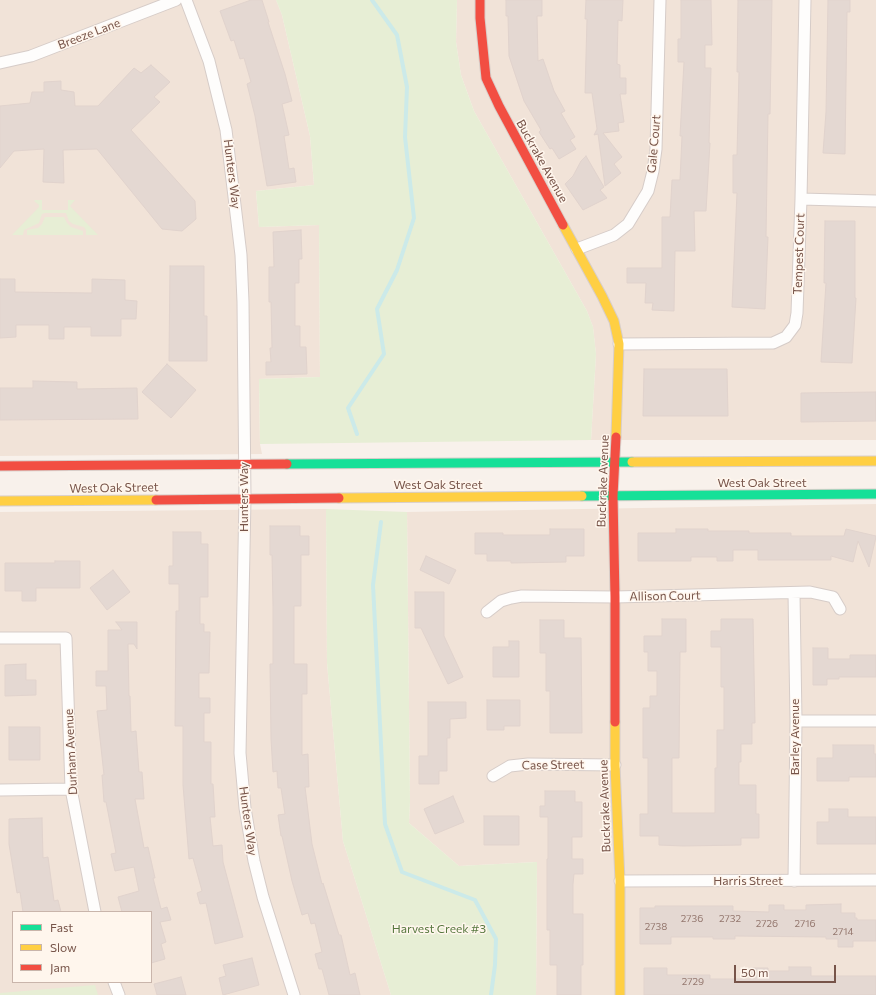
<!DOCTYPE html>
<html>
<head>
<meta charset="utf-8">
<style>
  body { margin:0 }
  #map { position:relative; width:876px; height:995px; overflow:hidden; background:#f8f1eb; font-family:Commissioner,sans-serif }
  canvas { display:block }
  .legend { position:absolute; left:12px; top:911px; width:140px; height:72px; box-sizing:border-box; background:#fff6ed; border:1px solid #c9b5ab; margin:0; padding:5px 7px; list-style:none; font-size:12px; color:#775449 }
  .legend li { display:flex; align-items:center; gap:8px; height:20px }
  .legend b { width:20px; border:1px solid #c9b5ab }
  .scale { position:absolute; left:734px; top:965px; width:102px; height:18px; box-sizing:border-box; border:2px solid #775449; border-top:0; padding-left:5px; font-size:12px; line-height:14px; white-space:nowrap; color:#775449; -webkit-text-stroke:3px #fff6ed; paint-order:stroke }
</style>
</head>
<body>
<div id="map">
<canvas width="876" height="995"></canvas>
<ul class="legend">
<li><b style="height:5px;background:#16e098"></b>Fast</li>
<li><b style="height:5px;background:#ffcf43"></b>Slow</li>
<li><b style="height:5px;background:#f24e42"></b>Jam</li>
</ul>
<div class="scale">50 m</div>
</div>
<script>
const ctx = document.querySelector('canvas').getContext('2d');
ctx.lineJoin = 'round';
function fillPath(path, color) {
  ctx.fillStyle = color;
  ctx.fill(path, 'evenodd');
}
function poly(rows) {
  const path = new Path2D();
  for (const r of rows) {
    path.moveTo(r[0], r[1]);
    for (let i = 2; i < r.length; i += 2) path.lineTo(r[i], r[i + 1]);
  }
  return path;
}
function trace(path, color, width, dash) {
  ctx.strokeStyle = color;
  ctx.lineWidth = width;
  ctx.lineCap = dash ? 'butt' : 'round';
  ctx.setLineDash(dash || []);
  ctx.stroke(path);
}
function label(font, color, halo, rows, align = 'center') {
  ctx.font = font + ' Commissioner,sans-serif';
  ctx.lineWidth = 3;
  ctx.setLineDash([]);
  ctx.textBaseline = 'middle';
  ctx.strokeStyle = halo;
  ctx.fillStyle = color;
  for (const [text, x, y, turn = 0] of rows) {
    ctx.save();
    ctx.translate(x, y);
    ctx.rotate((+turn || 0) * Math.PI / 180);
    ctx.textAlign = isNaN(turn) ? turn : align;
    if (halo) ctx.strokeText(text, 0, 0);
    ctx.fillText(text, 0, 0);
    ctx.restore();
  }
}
const residential = poly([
  [0,0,276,0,282,15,310,136,314,185,256,191,259,227,319,225,320,377,259,379,260,444,262,454,0,456],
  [457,0,876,0,876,440,591,440,596,354,593,327,587,311,474,111,461,75,456,42],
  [876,504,876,995,536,995,537,862,459,866,409,823,410,802,407,512],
  [326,509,327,663,343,841,391,995,0,995,0,512],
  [13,912,151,912,151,982,13,982]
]);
const green = poly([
  [276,0,457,0,456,42,461,75,474,111,587,311,593,327,596,354,591,440,260,444,259,379,320,377,319,225,259,227,256,191,314,185,310,136,282,15],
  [35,200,42,200,42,210,68,210,68,200,75,200,70,206,98,235,86,235,86,230,84,227,73,224,69,221,66,213,45,213,42,214,39,223,24,230,23,235,12,235,39,207,39,205,34,201],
  [45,217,64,217,67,223,71,227,83,231,83,235,27,235,27,230,38,228,42,224],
  [326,509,407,512,410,802,409,823,459,866,537,862,536,995,391,995,343,841,327,663],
  [95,985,98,995,0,995,0,993]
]);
const stream = poly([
  [357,434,348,408,384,354,377,309,397,270,414,218,405,137,407,87,397,35,372,0],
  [381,522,373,585,385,824,402,872,475,900,496,939,495,965,491,995]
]);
const building = poly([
  [251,0,262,0,269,22,268,22,285,74,292,101,282,104,289,135,284,136,289,169,294,168,296,182,267,186,255,116,247,84,251,82,244,58,240,59,234,40,231,41,220,11,251,0],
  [506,0,542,0,542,16,537,16,538,61,543,59,554,91,565,111,561,113,575,137,570,140,576,149,559,159,552,148,550,149,539,132,541,130,524,101,509,56,508,16,506,16,506,0],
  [586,0,623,0,622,21,618,20,617,64,620,65,620,78,626,78,626,94,620,94,624,122,618,123,619,131,603,133,622,157,614,164,621,173,605,186,598,134,594,135,597,129,592,93,585,93,587,19,585,19,586,0],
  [681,0,711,0,712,45,705,45,705,68,711,68,709,143,710,143,706,211,694,211,695,251,675,251,674,311,652,310,653,303,645,303,646,283,627,283,627,268,662,268,662,217,670,217,672,180,680,180,682,136,680,136,684,62,678,62,678,39,681,39,681,0],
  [738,0,772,0,770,114,768,114,766,237,768,237,765,309,732,307,737,193,733,193,733,155,737,155,739,72,737,72,738,0],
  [828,0,850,0,850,12,847,12,845,154,823,153,826,112,828,0],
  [151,65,170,82,154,97,160,102,131,130,195,201,196,219,182,231,162,229,97,149,63,150,64,183,43,182,44,149,14,151,0,168,0,106,30,103,32,92,44,92,44,82,61,81,61,90,74,92,75,106,98,106,134,68,141,73,151,65],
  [586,156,604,187,600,190,607,198,583,210,565,184,573,176,581,161,586,156],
  [825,221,855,221,855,298,856,298,852,363,821,362,826,283,824,283,825,221],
  [301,230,302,259,299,259,299,283,295,283,295,326,300,326,300,347,306,347,307,374,266,375,266,362,271,362,270,348,272,348,271,302,269,302,269,267,274,267,273,232,301,230],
  [170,266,204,266,204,316,207,316,207,361,169,361,170,266],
  [0,279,15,279,15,292,92,293,92,279,125,280,125,300,137,301,136,319,121,319,121,336,91,336,91,327,64,327,64,339,49,339,49,325,16,325,16,337,0,338,0,279],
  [167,364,196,390,171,418,142,392,167,364],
  [644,369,727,369,728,416,643,416,644,369],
  [33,381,77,382,77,389,137,388,138,419,0,420,0,388,33,388,33,381],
  [876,392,876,421,801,422,801,393,876,392],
  [270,526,300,526,300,536,309,536,309,555,301,555,301,606,294,606,294,664,307,664,307,694,302,694,302,755,308,754,309,787,305,787,312,844,322,884,323,883,339,935,341,935,350,975,355,973,360,995,329,995,322,969,319,969,315,954,322,952,315,923,311,924,308,913,302,915,292,881,282,836,281,836,278,815,285,814,281,788,278,788,277,771,273,772,271,739,270,664,273,664,273,606,272,555,270,555,270,526],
  [550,529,584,529,584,556,566,556,566,562,511,563,511,561,487,561,487,554,475,554,475,533,503,533,503,535,550,535,550,529],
  [676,529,708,529,708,531,749,531,749,533,791,533,791,536,844,536,846,529,876,536,876,537,869,567,858,541,853,562,831,556,831,560,758,560,758,550,733,550,733,561,717,561,717,557,691,557,691,561,638,561,638,533,676,533,676,529],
  [173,532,201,532,201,544,208,544,208,597,200,597,200,624,204,624,204,632,210,632,209,673,199,673,199,698,210,698,210,713,204,713,204,742,211,742,211,784,213,784,215,817,210,817,213,846,222,845,223,862,243,937,215,944,206,903,200,904,197,893,202,891,193,858,189,859,183,785,183,726,175,726,176,611,179,611,179,584,169,584,169,566,173,566,173,532],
  [426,556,456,570,449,584,420,570,426,556],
  [55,561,80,561,80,588,36,588,36,601,22,601,22,591,5,591,5,563,55,563,55,561],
  [113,570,130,592,107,610,90,588,113,570],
  [415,592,444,592,444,636,463,677,448,684,421,628,415,628,415,592],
  [662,619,686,619,686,652,680,652,679,758,672,758,672,813,715,813,715,768,717,768,717,730,724,730,724,687,721,687,721,647,711,647,711,631,721,631,721,619,753,619,755,723,752,723,752,744,741,744,741,762,739,762,739,785,756,785,756,814,759,814,759,838,741,838,741,845,683,846,659,845,659,836,640,836,640,814,648,814,648,758,643,758,643,708,650,708,650,696,657,696,657,671,648,671,648,652,644,652,644,636,662,636,662,619],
  [540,620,564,620,564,638,581,638,582,733,550,733,550,691,546,691,546,653,540,653,540,620],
  [116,622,137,622,137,649,134,644,128,644,129,696,130,696,131,732,136,731,139,772,142,772,144,799,135,799,144,848,148,847,155,878,153,878,161,909,167,907,171,920,160,922,166,942,161,944,165,959,151,963,151,912,122,912,118,897,139,891,134,867,115,871,111,854,116,853,106,802,104,802,102,775,104,775,97,711,107,710,106,686,96,686,96,671,108,671,108,630,122,630,116,622],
  [509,641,519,641,519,677,493,677,493,647,509,647,509,641],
  [813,648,828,648,828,659,850,659,850,655,876,655,876,677,839,677,839,679,827,679,827,685,813,685,813,648],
  [26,664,26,680,36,680,36,695,5,696,5,665,26,664],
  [487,700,520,700,520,726,504,726,504,730,487,730,487,700],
  [428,702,466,702,466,718,450,719,450,738,447,738,447,771,439,771,439,784,419,784,419,756,428,756,428,702],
  [9,727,40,727,40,760,9,760,9,727],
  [833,745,874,745,874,754,876,754,876,777,849,777,849,781,817,781,817,758,833,758,833,745],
  [545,791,575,791,575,802,582,802,582,837,572,837,572,859,583,859,583,874,574,874,573,884,573,914,583,914,583,965,581,965,581,995,557,995,557,965,550,965,550,930,547,930,547,859,548,859,548,817,540,817,540,806,545,806,545,791],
  [453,796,464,822,435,834,424,809,453,796],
  [829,809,848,809,848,817,876,817,876,844,817,844,817,822,829,822,829,809],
  [484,816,519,816,519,845,484,845,484,816],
  [42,818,43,858,48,857,54,901,58,900,61,912,23,912,20,892,17,893,9,844,9,819,42,818],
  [841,904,841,913,855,913,855,918,857,918,857,920,876,920,876,941,853,941,853,947,838,947,838,939,826,939,826,937,735,936,735,939,713,939,713,937,671,937,671,944,640,944,640,908,655,908,655,906,733,906,733,911,769,912,769,905,784,905,784,910,806,910,806,905,841,904],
  [252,958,259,985,223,995,219,978,226,976,223,965,252,958],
  [789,967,811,967,811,976,876,976,876,995,644,995,644,968,667,968,667,975,710,975,710,979,751,979,751,968,768,968,768,971,789,971,789,967],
  [181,977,186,995,157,995,154,984,181,977]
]);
const street = poly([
  [186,0,209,61,226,130,241,255,243,302,245,498,240,753,245,808,254,861,263,897,294,995],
  [0,63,31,56,176,0],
  [801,199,876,201],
  [577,249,614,235,628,224,648,191,653,171,656,149,660,0],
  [619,344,773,343,786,337,795,325,797,313,801,199,805,0],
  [794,593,796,721,794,881],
  [487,612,501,601,511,598,522,596,615,597,810,592,833,597,840,609],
  [0,638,66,638,71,789,95,912],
  [796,721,876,721],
  [493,776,510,766,528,764,615,765],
  [0,790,71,789],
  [620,881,876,880],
  [114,982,119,995]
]);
const fast = poly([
  [287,464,632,462],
  [582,496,876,494]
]);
const slow = poly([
  [563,225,602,296,614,321,619,344,616,437],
  [632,462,876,461],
  [339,498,582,496],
  [0,501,156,500],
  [615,722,615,765,620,881,620,995]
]);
const jam = poly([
  [480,0,480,18,486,78,499,106,563,225],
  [0,466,287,464],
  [156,500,339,498],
  [615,722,615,597,613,496,616,437]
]);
const numberNames = [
  ["2736",692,919],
  ["2732",730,919],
  ["2726",767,924],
  ["2716",805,924],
  ["2738",656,927],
  ["2714",843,932],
  ["2729",693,982]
];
const streetNames = [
  ["Breeze Lane",89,34,-21],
  ["Gale Court",654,144,-85],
  ["Buckrake Avenue",542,161,61],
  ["Hunters Way",232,174,83],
  ["Tempest Court",799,254,-88],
  ["Buckrake Avenue",603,481,-88],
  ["West Oak Street",762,483],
  ["West Oak Street",438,485],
  ["West Oak Street",114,488,-1],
  ["Hunters Way",244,497,-90],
  ["Allison Court",665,596,-1],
  ["Barley Avenue",795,737,-90],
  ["Durham Avenue",71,752,-93],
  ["Case Street",553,765,-1],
  ["Buckrake Avenue",605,806,-92],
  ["Hunters Way",248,821,82],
  ["Harris Street",748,881]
];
const parkNames = [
  ["Harvest Creek #3",439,929]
];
fillPath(residential, '#f1e3d8');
fillPath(green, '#e7eed5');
trace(stream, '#cceae9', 4);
fillPath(building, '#e4d8d2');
trace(building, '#e1d3cd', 1);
trace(street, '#d6ccc8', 13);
trace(fast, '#d8cec9', 11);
trace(slow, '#d8cec9', 11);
trace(jam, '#d8cec9', 11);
trace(street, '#fefdfc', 11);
trace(fast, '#16e098', 9);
trace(slow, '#ffcf43', 9);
trace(jam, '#f24e42', 9);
label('10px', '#94776e', null, numberNames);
label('12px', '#775449', '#fff6ed', streetNames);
label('12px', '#57783e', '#fff6ed', parkNames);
</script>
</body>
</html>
